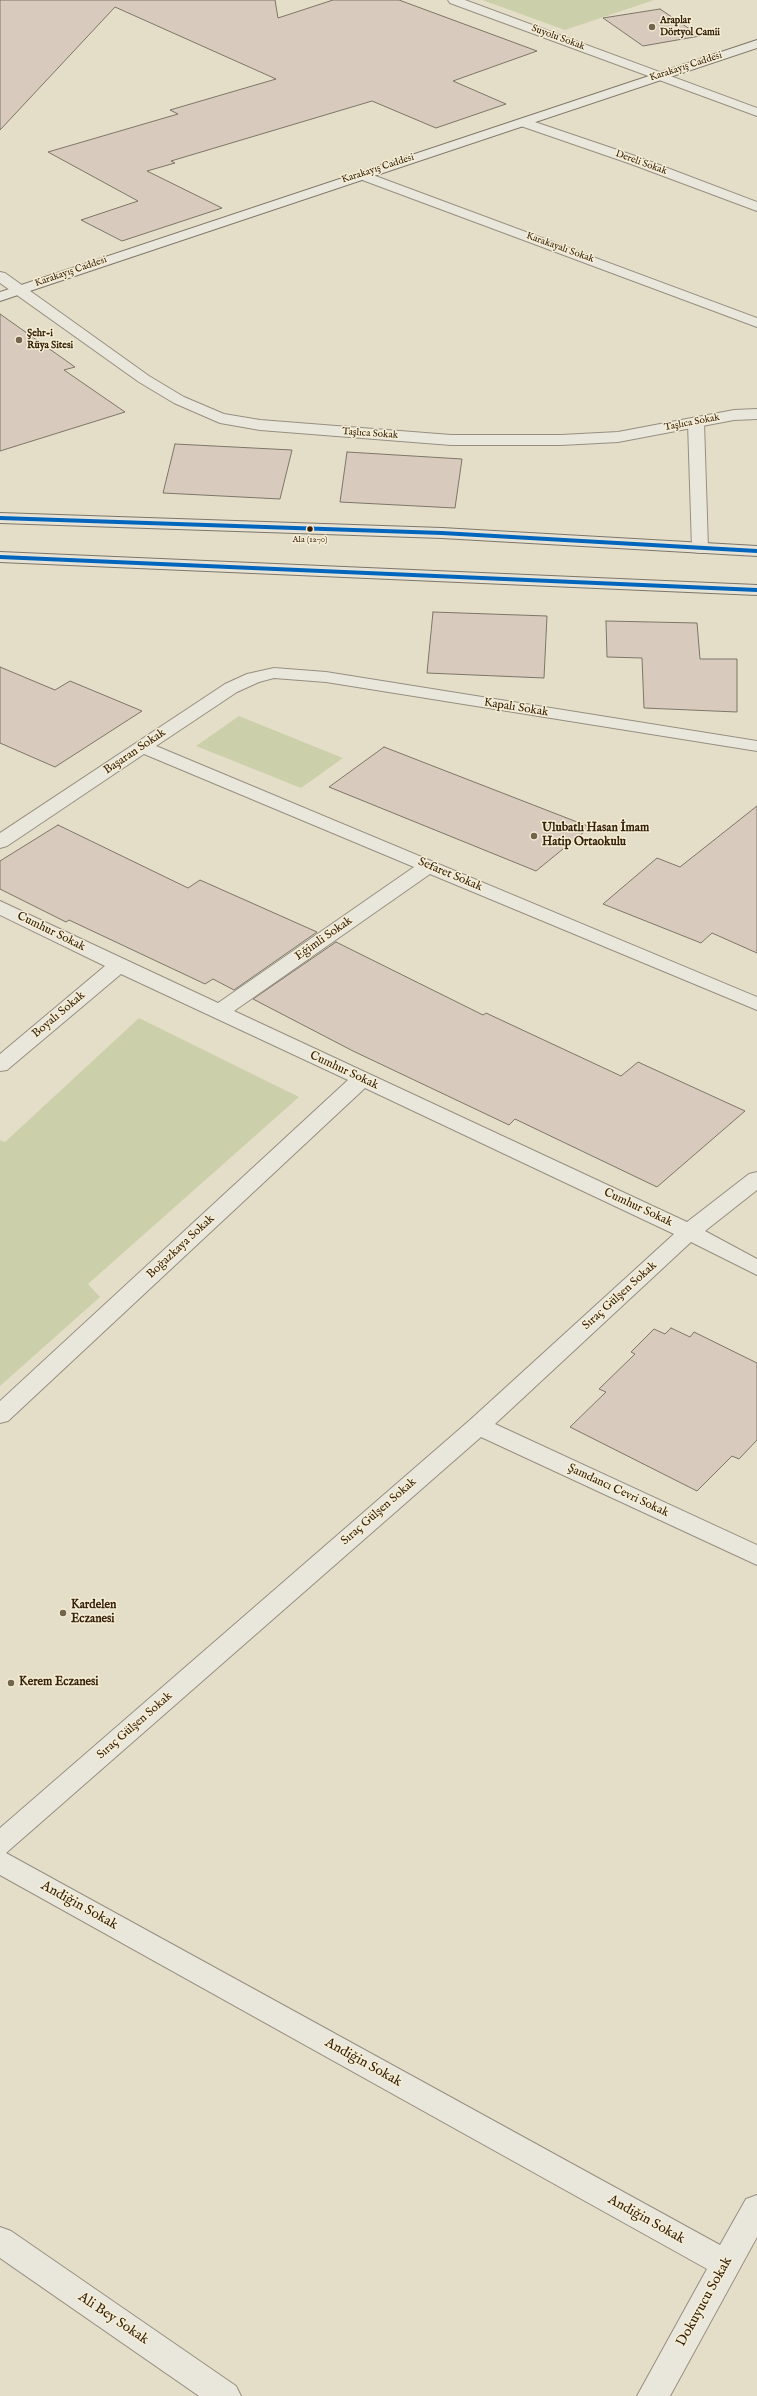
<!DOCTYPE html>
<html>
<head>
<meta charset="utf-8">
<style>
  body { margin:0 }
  canvas { display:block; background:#e4dec8 }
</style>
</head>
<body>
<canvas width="757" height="2396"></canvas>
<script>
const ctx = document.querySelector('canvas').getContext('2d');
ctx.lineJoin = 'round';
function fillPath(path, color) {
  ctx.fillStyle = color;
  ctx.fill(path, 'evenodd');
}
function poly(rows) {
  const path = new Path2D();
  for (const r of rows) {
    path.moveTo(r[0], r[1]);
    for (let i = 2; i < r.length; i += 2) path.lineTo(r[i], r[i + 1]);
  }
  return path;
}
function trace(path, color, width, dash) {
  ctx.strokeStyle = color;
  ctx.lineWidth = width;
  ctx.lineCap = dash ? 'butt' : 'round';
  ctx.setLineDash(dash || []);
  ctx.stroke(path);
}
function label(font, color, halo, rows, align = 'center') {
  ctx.font = font + ' "IM FELL English",serif';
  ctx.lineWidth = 3;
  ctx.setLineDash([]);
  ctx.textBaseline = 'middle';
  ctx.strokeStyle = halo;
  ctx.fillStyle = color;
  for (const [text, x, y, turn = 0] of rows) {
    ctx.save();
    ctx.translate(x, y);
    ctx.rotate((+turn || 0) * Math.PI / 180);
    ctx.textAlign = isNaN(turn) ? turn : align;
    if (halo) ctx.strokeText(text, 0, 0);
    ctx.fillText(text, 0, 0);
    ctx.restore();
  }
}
const green = poly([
  [482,0,654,0,565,30],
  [239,716,343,758,301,788,196,746],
  [139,1018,299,1097,88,1284,100,1297,0,1386,0,1140,5,1142]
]);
const building = poly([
  [0,0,275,0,278,18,333,0,399,0,537,51,453,81,506,104,436,128,372,101,171,161,175,163,147,171,222,208,122,241,81,220,138,201,48,152,178,114,170,110,276,79,115,7,0,130,0,0],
  [660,9,700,36,643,46,603,18,660,9],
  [0,314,75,367,64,370,125,412,0,451,0,314],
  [175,444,292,450,280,499,163,493,175,444],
  [347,452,462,459,455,508,340,502,347,452],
  [433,612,547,616,544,678,427,673,433,612],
  [606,621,697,623,700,659,737,659,737,712,644,708,642,658,607,657,606,621],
  [0,667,55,690,70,681,142,711,55,767,0,743,0,667],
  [384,747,590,827,536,871,329,787,384,747],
  [757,806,757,953,712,933,701,943,603,904,657,858,680,867,757,806],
  [58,825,188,888,200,880,317,932,234,990,213,979,205,984,69,920,66,922,0,889,0,861,58,825],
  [336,942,483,1015,486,1013,621,1076,638,1062,745,1111,657,1187,515,1119,509,1125,353,1051,253,999,336,942],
  [671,1328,690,1337,694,1332,757,1363,757,1440,739,1459,732,1456,697,1491,570,1427,606,1392,599,1389,635,1354,631,1352,654,1329,665,1334,671,1328]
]);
const lane = poly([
  [696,418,704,423,708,548,706,552,700,553,694,552,692,548,688,423,696,418]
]);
const street = poly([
  [448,0,465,0,757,108,757,116,450,3,448,0],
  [523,118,641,158,757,202,757,211,631,164,518,125,516,122,523,118],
  [362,171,757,318,757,327,357,178,355,175,362,171],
  [0,272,5,273,149,376,184,397,224,414,260,420,451,435,561,435,618,432,734,410,757,409,757,419,734,420,618,442,561,445,451,445,260,430,220,423,174,403,139,382,0,283,0,272],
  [274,668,326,672,757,741,757,751,326,682,274,678,259,682,237,692,156,746,757,997,757,1010,430,874,234,1011,687,1222,749,1174,757,1172,757,1190,705,1231,757,1259,757,1275,691,1242,495,1424,757,1545,757,1565,481,1437,6,1853,720,2245,746,2199,757,2195,757,2237,670,2396,637,2396,707,2269,0,1875,0,1828,470,1420,674,1234,365,1088,8,1421,0,1423,0,1401,348,1080,121,974,7,1070,0,1071,0,1054,105,966,0,915,0,901,218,1003,414,867,144,754,7,846,0,848,0,833,225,684,247,674,274,668],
  [0,2227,11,2231,236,2386,241,2396,199,2396,0,2258,0,2227]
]);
const secondary = poly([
  [757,40,757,48,0,301,0,292,757,40]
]);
const primary = poly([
  [0,513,442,528,757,546,757,556,442,538,0,523,0,513],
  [0,552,757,585,757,595,0,562,0,552]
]);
const bus1 = poly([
  [0,518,442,533,757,551],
  [0,557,757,590]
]);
const markers = [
  [652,27,4,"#73644d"],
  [19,340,4,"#73644d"],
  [310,529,3.5,"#36220b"],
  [534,836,4,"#73644d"],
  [63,1613,4,"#73644d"],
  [11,1683,4,"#73644d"]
];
const farBusnames = [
  ["Ala (1270)",310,540]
];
const farPoinames = [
  ["Araplar",660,21],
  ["Dörtyol Camii",660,33],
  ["Şehr-i",27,334],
  ["Rüya Sitesi",27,346]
];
const farStreetnames = [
  ["Suyolu Sokak",558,38,20],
  ["Karakayış Caddesi",686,67,-18],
  ["Dereli Sokak",641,163,20],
  ["Karakayış Caddesi",378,169,-18],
  ["Karakayalı Sokak",560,248,20],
  ["Karakayış Caddesi",71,272,-19],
  ["Taşlıca Sokak",692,423,-11],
  ["Taşlıca Sokak",370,434,4]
];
const streetNames = [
  ["Kapalı Sokak",516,708,9],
  ["Başaran Sokak",135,752,-34],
  ["Sefaret Sokak",450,875,23],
  ["Cumhur Sokak",51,932,26],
  ["Eğimli Sokak",324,939,-35],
  ["Boyalı Sokak",59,1015,-40],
  ["Cumhur Sokak",344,1071,25],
  ["Cumhur Sokak",638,1208,25],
  ["Boğazkaya Sokak",181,1247,-43],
  ["Sıraç Gülşen Sokak",620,1296,-42],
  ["Şamdancı Cevri Sokak",618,1491,25],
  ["Sıraç Gülşen Sokak",379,1512,-41],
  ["Sıraç Gülşen Sokak",135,1726,-41]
];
const poiNames = [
  ["Ulubatlı Hasan İmam",542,829],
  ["Hatip Ortaokulu",542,843],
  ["Kardelen",71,1606],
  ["Eczanesi",71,1620],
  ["Kerem Eczanesi",19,1683]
];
const nearStreetnames = [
  ["Andiğin Sokak",79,1906,29],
  ["Andiğin Sokak",363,2063,29],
  ["Andiğin Sokak",646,2220,29],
  ["Dokuyucu Sokak",705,2302,-61],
  ["Ali Bey Sokak",113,2319,34]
];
fillPath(green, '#ccd0aa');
fillPath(building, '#d8cabc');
trace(building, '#7d7668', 1);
trace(lane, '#968f80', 2);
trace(street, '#968f80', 2);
trace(secondary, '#7d7668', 2);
trace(primary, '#7d7668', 2);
fillPath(lane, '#e9e6dc');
fillPath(street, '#e9e6dc');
fillPath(secondary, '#e9e6dc');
fillPath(primary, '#e6e2d6');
trace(bus1, '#0065bd', 4);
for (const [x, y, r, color] of markers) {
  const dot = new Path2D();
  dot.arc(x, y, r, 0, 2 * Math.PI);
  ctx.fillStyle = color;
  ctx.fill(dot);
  trace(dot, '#f5edd4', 1.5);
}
label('9px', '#36220b', '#f5edd4', farBusnames);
label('bold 10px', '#36220b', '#f5edd4', farPoinames, 'left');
label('10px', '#36220b', '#f5edd4', farStreetnames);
label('12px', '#36220b', '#f5edd4', streetNames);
label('bold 12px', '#36220b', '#f5edd4', poiNames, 'left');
label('14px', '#36220b', '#f5edd4', nearStreetnames);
</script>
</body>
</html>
